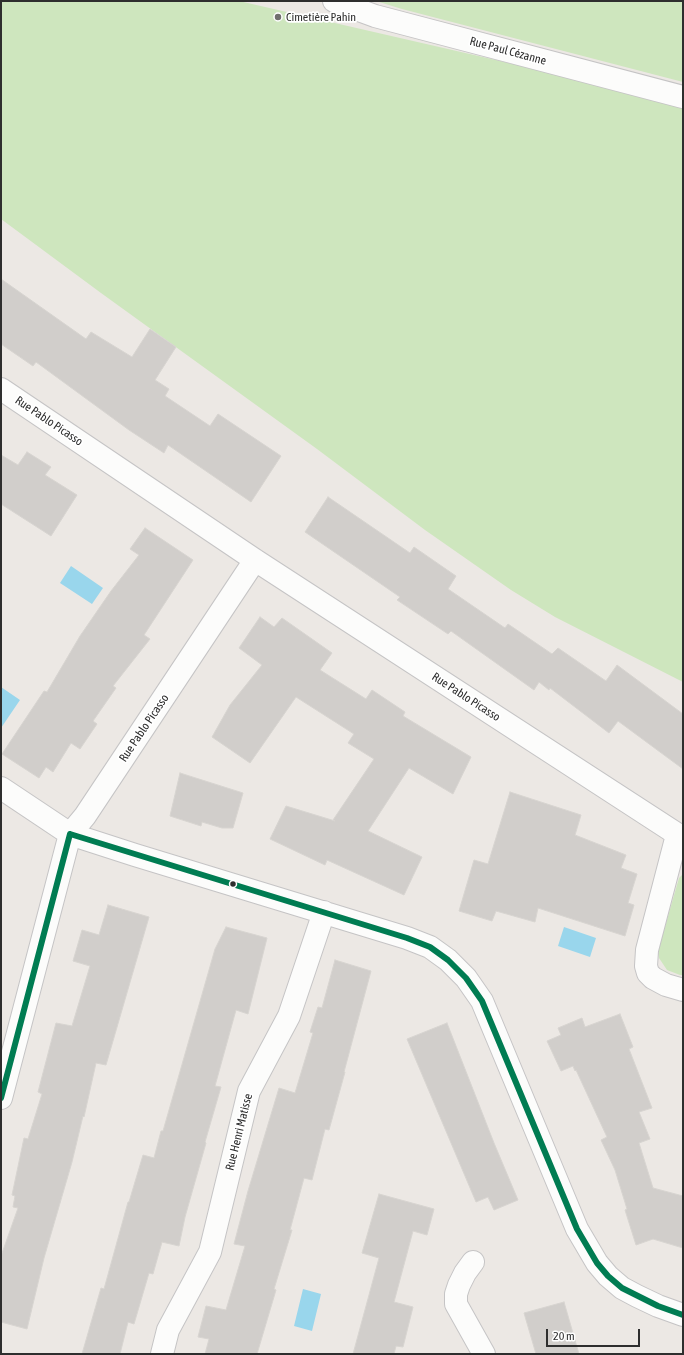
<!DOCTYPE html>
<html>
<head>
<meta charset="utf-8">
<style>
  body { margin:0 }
  #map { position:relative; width:684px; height:1355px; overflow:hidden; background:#ece8e4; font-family:"Asap Condensed",sans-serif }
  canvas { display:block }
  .frame { position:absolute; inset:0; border:2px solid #2e2e2e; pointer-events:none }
  .scale { position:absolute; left:546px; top:1329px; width:94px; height:18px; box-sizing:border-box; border:2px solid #2e2e2e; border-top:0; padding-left:5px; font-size:12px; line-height:14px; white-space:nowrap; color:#2e2e2e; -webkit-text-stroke:3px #fff; paint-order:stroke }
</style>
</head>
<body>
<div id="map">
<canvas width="684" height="1355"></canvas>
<div class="frame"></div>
<div class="scale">20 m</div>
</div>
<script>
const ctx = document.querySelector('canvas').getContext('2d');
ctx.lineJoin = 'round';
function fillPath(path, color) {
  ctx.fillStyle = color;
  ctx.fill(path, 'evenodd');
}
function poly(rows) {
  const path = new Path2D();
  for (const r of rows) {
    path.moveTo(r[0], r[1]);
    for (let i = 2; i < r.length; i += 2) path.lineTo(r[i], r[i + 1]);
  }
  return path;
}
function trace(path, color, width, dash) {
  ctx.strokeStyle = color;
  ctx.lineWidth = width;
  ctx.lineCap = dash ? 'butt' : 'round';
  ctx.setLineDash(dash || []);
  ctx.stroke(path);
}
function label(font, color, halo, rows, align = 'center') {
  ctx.font = font + ' "Asap Condensed",sans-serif';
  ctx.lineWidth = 3.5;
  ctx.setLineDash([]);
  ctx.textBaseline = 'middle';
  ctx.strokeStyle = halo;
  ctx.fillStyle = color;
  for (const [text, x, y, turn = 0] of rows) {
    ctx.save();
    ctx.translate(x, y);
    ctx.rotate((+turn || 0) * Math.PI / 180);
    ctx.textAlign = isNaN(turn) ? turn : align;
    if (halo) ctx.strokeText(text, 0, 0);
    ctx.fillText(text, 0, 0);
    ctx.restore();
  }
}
const green = poly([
  [1,1,239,1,683,103,683,682,555,617,511,590,425,530,317,449,101,293,1,219],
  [376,1,683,1,683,82,402,9],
  [683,874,683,975,680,975,667,970,659,958,658,951,679,878]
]);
const water = poly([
  [71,566,103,588,92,604,60,583],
  [1,687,20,700,1,728],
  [564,927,596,938,590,957,558,946],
  [303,1289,321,1294,312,1331,294,1326]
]);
const building = poly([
  [1,279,86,339,91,332,132,357,150,329,176,347,155,380,169,389,165,396,210,426,218,414,281,456,251,502,168,445,164,453,129,430,36,362,33,366,1,344,1,279],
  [27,452,51,467,45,475,77,495,51,536,1,504,1,455,18,465,27,452],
  [328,497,410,553,414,547,456,576,448,589,505,628,508,624,552,654,558,648,606,681,617,665,683,714,683,769,618,721,609,733,550,688,549,690,539,682,534,690,451,631,448,634,397,600,400,597,305,532,328,497],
  [145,528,193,560,144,635,150,639,113,686,116,688,93,721,97,724,80,749,71,743,53,772,46,767,39,778,2,754,44,691,47,692,80,636,111,591,139,555,130,549,145,528],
  [260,617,274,627,282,618,332,653,320,670,366,699,372,690,405,712,403,716,471,757,453,794,409,768,368,831,422,857,404,895,327,860,325,865,270,839,286,806,335,821,333,820,374,759,348,743,354,734,296,697,250,763,212,737,230,705,262,665,239,648,260,617],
  [180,773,243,793,233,828,222,828,202,822,201,826,170,816,180,773],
  [510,792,581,815,575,835,626,855,621,868,637,874,628,903,634,905,625,936,538,908,535,922,496,911,492,921,459,911,474,860,488,864,510,792],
  [108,905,149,917,106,1065,96,1063,84,1117,83,1116,72,1162,44,1258,27,1329,1,1322,1,1256,18,1208,13,1207,15,1196,12,1195,24,1138,28,1139,42,1094,38,1092,56,1023,72,1026,90,966,73,961,82,930,99,935,108,905],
  [226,927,267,938,248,1014,236,1010,215,1086,221,1087,205,1142,206,1143,185,1217,179,1246,162,1242,153,1274,149,1273,134,1324,128,1322,120,1354,82,1354,101,1288,104,1289,128,1202,129,1202,143,1155,154,1158,161,1131,163,1131,215,949,226,927],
  [335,960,371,971,344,1072,345,1072,329,1130,325,1129,312,1180,304,1178,290,1230,292,1230,274,1289,276,1290,257,1354,205,1354,209,1339,198,1337,206,1306,226,1310,245,1246,234,1244,248,1191,279,1088,295,1093,313,1033,310,1032,318,1007,322,1008,335,960],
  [620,1014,633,1047,629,1049,652,1108,639,1112,650,1139,639,1143,653,1188,683,1196,683,1248,653,1239,636,1245,625,1210,627,1209,615,1170,601,1140,607,1137,576,1070,575,1071,573,1066,561,1071,547,1041,561,1035,558,1028,582,1018,585,1027,620,1014],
  [447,1023,494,1143,518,1200,494,1210,488,1197,476,1202,407,1039,447,1023],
  [379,1194,434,1209,427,1235,413,1231,394,1302,413,1307,403,1347,396,1346,394,1354,353,1354,379,1258,362,1253,379,1194],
  [564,1302,579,1354,536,1354,524,1313,564,1302]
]);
const minor = poly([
  [334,1,375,16,683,97],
  [1,389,255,560,683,838],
  [1,788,70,834,135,855,407,938,430,947,448,960,466,978,482,1001,577,1229,597,1263,608,1276,622,1288,637,1296,658,1306,683,1315],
  [677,835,647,950,646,966,648,973,653,978,666,985,683,990],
  [1,1098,70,834,85,816,255,560],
  [473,1262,465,1273,459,1285,456,1294,456,1304,484,1354],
  [162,1354,168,1330,210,1252,249,1091,289,1016,324,912]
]);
const bus1 = poly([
  [70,834,407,938,430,947,448,960,466,978,482,1001,577,1229,597,1263,608,1276,622,1288,658,1306,683,1315],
  [1,1098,70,834]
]);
const markers = [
  [278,17,4,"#706f6e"],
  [233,884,3.5,"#2e2e2e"]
];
const poiNames = [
  ["Cimetière Pahin",286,17]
];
const streetNames = [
  ["Rue Paul Cézanne",508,51,15],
  ["Rue Pablo Picasso",49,421,34],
  ["Rue Pablo Picasso",466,697,33],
  ["Rue Pablo Picasso",144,728,-56],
  ["Rue Henri Matisse",239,1132,-76]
];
fillPath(green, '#cee6be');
fillPath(water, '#99d6ec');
fillPath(building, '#d1cecb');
trace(building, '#d7d4d0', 1);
trace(minor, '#c5c4c5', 24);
trace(minor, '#fcfcfb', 22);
trace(bus1, '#007c52', 6);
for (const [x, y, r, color] of markers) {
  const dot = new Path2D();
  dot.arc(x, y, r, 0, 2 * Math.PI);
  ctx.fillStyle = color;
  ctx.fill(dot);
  trace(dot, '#fff', 1.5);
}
label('12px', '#2e2e2e', '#fff', poiNames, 'left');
label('12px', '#2e2e2e', '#fff', streetNames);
</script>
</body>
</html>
